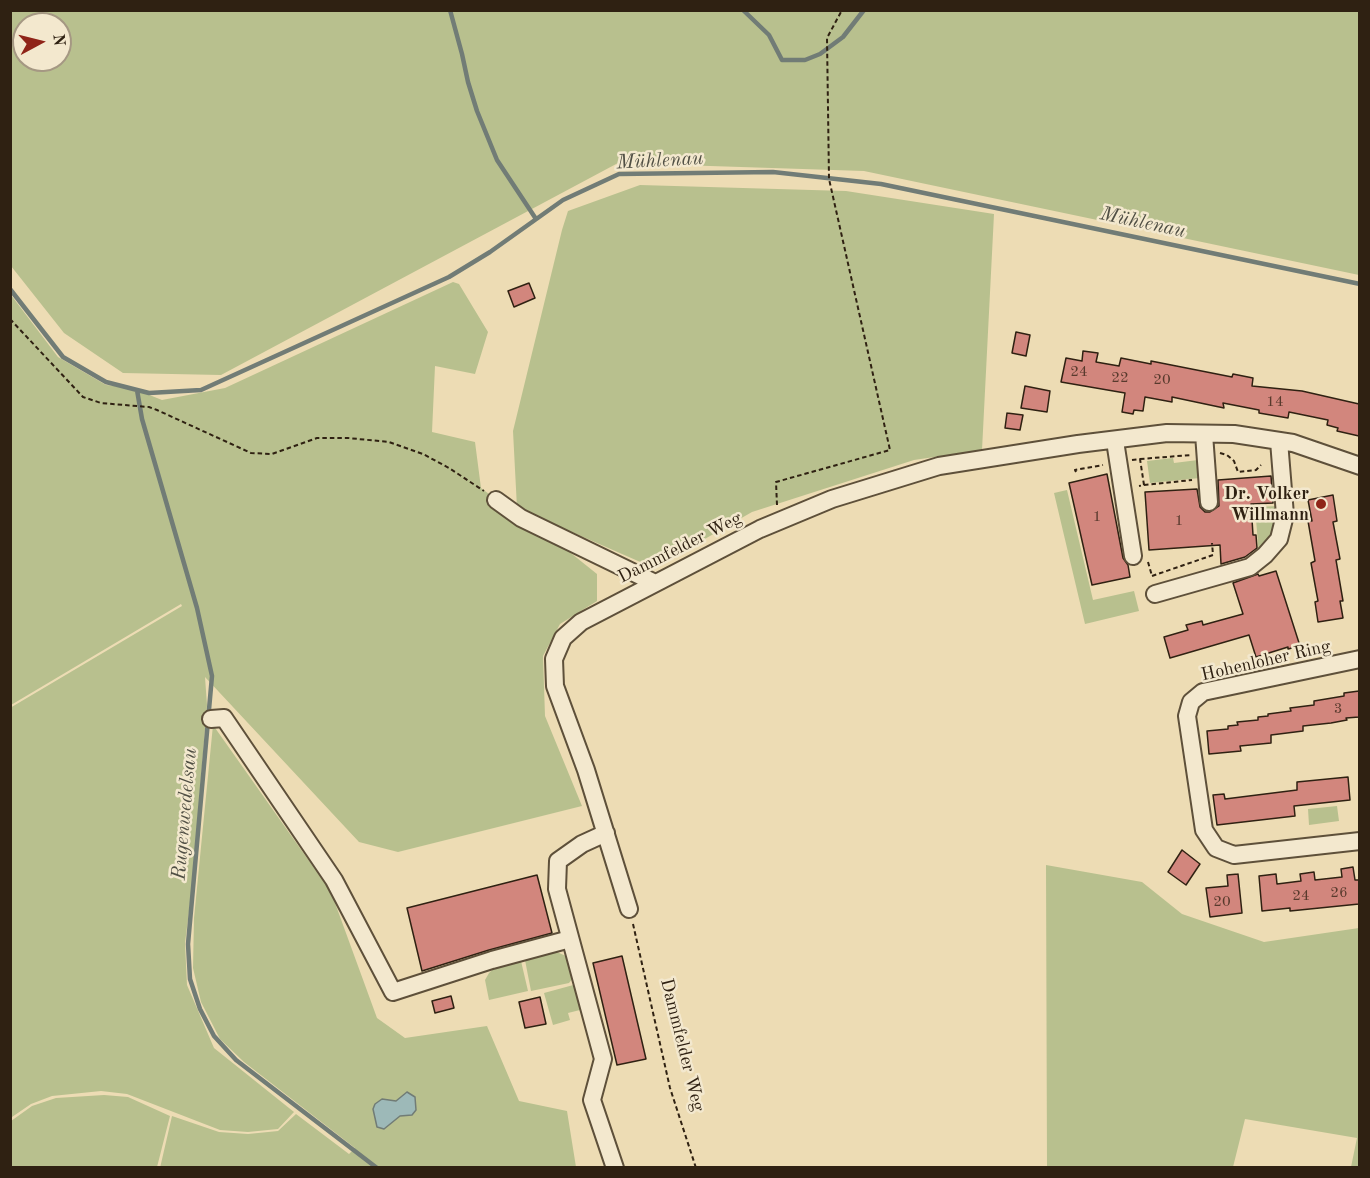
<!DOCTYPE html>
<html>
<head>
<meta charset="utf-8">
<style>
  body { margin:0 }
  #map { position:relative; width:1370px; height:1178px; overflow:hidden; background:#eddcb4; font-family:"Old Standard TT",serif }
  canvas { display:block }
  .frame { position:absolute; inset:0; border:12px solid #2f2112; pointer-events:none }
  .north { position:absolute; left:12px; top:12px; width:60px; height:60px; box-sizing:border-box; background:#f3e8ce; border:2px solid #a59883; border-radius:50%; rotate:83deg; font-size:16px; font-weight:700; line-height:24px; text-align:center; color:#2f2112 }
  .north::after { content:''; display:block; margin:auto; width:21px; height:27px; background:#8f2418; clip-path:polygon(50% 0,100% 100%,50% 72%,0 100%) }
</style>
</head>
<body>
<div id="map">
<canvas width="1370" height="1178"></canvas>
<div class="frame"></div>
<div class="north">N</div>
</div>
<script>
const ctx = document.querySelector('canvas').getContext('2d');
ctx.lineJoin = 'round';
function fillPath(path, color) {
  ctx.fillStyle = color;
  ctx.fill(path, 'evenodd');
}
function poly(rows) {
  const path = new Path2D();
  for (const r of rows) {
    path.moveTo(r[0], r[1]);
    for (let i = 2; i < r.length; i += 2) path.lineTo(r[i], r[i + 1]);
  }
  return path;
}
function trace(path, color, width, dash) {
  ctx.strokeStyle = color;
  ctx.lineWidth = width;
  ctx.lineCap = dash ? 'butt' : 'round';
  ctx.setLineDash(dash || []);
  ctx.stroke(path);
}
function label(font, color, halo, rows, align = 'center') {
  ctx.font = font + ' "Old Standard TT",serif';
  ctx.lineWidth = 5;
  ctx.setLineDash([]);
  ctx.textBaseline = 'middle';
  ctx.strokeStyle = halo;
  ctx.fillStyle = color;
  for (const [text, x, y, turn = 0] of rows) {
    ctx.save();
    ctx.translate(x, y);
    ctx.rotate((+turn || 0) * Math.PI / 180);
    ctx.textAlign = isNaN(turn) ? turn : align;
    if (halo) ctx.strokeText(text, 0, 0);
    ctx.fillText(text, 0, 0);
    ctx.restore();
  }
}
const green = poly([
  [11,10,1359,11,1359,275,864,171,618,163,221,375,123,373,64,333,11,266],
  [24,24,60,24,60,60,24,60],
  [640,185,846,191,994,214,982,450,914,460,752,512,654,568,517,508,513,431,562,230,568,211],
  [453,282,459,284,488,332,475,374,435,366,432,432,475,442,481,488,521,518,537,526,597,574,597,601,560,624,543,656,545,716,582,806,398,852,359,842,205,677,207,705,192,887,185,943,187,985,214,1048,294,1112,278,1129,248,1132,220,1130,127,1094,101,1091,52,1096,31,1104,12,1117,11,1116,10,708,182,606,181,604,11,705,11,295,58,357,106,385,132,388,162,400,225,388],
  [1173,458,1174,463,1198,460,1200,478,1150,483,1147,461],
  [1067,490,1093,600,1134,591,1139,611,1085,624,1054,493],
  [1279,506,1276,530,1259,556,1255,507],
  [213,725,331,892,377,1018,405,1038,487,1026,519,1101,567,1111,576,1167,160,1168,172,1116,219,1132,248,1134,278,1131,296,1114,349,1154,355,1148,244,1062,220,1039,201,1002,193,968,194,918],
  [1337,806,1339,821,1309,825,1308,809],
  [1046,865,1142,882,1182,914,1264,942,1359,928,1359,1167,1351,1167,1357,1138,1245,1119,1233,1167,1047,1167],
  [557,952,568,957,573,978,569,983,531,991,525,960],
  [521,961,528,991,489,1000,485,980,489,973,495,967],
  [577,984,584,1009,568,1013,570,1020,553,1025,544,993],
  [104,1095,128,1097,170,1116,157,1167,11,1167,11,1121,32,1106,56,1098]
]);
const water = poly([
  [407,1092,415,1097,416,1110,412,1115,400,1116,384,1129,377,1127,373,1109,375,1104,382,1099,396,1101,407,1092]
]);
const stream = poly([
  [450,10,462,54,468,82,477,111,497,160,536,219],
  [743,10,769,35,782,60,805,60,820,54,843,37,864,10],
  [10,289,63,357,106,382,149,393,201,390,449,277,490,252,563,200,619,174,773,172,881,184,1360,284],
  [137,390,142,419,197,608,212,676,188,944,190,979,200,1009,214,1036,236,1060,377,1168]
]);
const building = poly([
  [529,283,535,298,514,307,508,291,529,283],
  [1016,332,1030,335,1026,356,1012,353,1016,332],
  [1083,351,1098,353,1096,362,1119,366,1121,358,1151,364,1151,361,1232,377,1233,374,1253,378,1252,386,1302,391,1359,404,1359,436,1337,431,1338,428,1327,425,1328,420,1289,412,1288,418,1259,413,1259,410,1223,403,1224,408,1172,397,1172,402,1145,397,1143,411,1134,410,1133,414,1122,412,1125,393,1061,382,1066,358,1082,361,1083,351],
  [1025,386,1050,391,1047,412,1021,408,1025,386],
  [1007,413,1023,415,1020,430,1005,428,1007,413],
  [1107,474,1123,558,1128,565,1130,577,1092,585,1069,483,1107,474],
  [1271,476,1273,503,1251,504,1253,535,1256,535,1257,548,1245,557,1221,564,1220,545,1149,550,1145,492,1197,489,1200,507,1205,512,1210,512,1219,506,1218,480,1271,476],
  [1333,495,1337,521,1333,522,1340,559,1336,560,1343,601,1340,601,1343,618,1318,622,1315,602,1318,601,1311,563,1315,561,1308,521,1312,521,1308,500,1333,495],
  [1276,571,1300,646,1288,649,1288,647,1256,657,1249,635,1170,658,1164,637,1188,630,1186,625,1202,621,1203,625,1243,614,1233,583,1258,574,1259,576,1276,571],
  [1359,691,1359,717,1346,718,1347,720,1331,723,1303,726,1303,731,1271,735,1271,743,1240,746,1241,751,1209,754,1207,731,1228,729,1228,726,1238,725,1237,722,1258,720,1258,717,1268,716,1268,714,1291,711,1290,708,1314,705,1314,701,1344,696,1344,693,1359,691],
  [1348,777,1350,800,1294,806,1295,816,1217,825,1213,795,1224,794,1225,799,1297,790,1297,782,1348,777],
  [1182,850,1200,864,1186,885,1168,872,1182,850],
  [1353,867,1355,880,1359,880,1359,904,1290,911,1290,908,1262,911,1259,876,1276,874,1277,884,1301,881,1300,874,1314,872,1315,880,1342,877,1341,869,1353,867],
  [1238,874,1242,913,1210,917,1206,888,1228,886,1227,875,1238,874],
  [537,875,552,933,489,950,422,971,407,908,537,875],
  [622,956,646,1059,617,1065,593,963,622,956],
  [451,996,454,1008,435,1013,432,1001,451,996],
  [540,997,546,1024,525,1028,519,1002,540,997]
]);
const path = poly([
  [10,319,83,397,101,403,149,407,157,410,251,453,272,454,317,438,348,438,389,442,423,454,449,468,484,491],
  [1220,453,1227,455,1234,461,1238,472,1256,470,1261,465],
  [1140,459,1191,455],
  [1132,460,1140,459,1144,485,1139,486],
  [1076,472,1075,470,1103,465],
  [1144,485,1192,480],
  [777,505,776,482,890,450,829,179,827,38,842,10],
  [1148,562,1152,576],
  [1152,576,1213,555,1212,543],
  [633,924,670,1088,696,1168]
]);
const minor = poly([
  [1204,434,1209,502],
  [1115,441,1133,556],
  [496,500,521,518,655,583],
  [1155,594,1250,567,1265,555,1279,539,1285,515,1279,441],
  [1360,659,1203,692,1191,702,1187,716,1204,830,1216,848,1234,855,1360,841],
  [211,719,224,718,334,880,393,992,492,960,570,939],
  [606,833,582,844,558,861,557,889,603,1059,592,1100,615,1168],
  [629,909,586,770,555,686,554,659,563,638,581,622,760,529,832,499,939,466,1078,444,1167,433,1234,434,1293,443,1360,466]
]);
const markers = [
  [1321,504,6,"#8f2418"]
];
const numberNames = [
  ["24",1079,372],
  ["22",1120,378],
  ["20",1162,380],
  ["14",1275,402],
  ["1",1097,517],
  ["1",1179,521],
  ["3",1338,709],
  ["26",1339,893],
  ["24",1301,896],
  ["20",1222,902]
];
const poiNames = [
  ["Dr. Volker",1309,494],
  ["Willmann",1309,515]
];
const streetNames = [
  ["Dammfelder Weg",680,548,-27],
  ["Hohenloher Ring",1266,661,-13],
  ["Dammfelder Weg",682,1045,76]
];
const waterNames = [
  ["Mühlenau",660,161,-3],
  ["Mühlenau",1143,223,12],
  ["Rugenwedelsau",185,814,-85]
];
fillPath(green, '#b8c08e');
fillPath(water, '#9db9b8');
trace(water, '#717c76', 1.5);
trace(stream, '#717c76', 4.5);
fillPath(building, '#d2867d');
trace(building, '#2f2112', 1.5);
trace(minor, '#5e503a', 20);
trace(path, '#2f2112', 2, [4.5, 3]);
trace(minor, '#f3e8ce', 16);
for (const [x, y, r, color] of markers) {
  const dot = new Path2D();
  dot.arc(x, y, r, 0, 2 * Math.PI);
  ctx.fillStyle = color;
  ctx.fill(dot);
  trace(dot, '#f3e8ce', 2);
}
label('15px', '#583a2d', null, numberNames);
label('bold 18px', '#2f2112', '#f3e8ce', poiNames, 'right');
label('18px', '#2f2112', '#f3e8ce', streetNames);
label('italic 20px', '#504f44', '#f3e8ce', waterNames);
</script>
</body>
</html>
